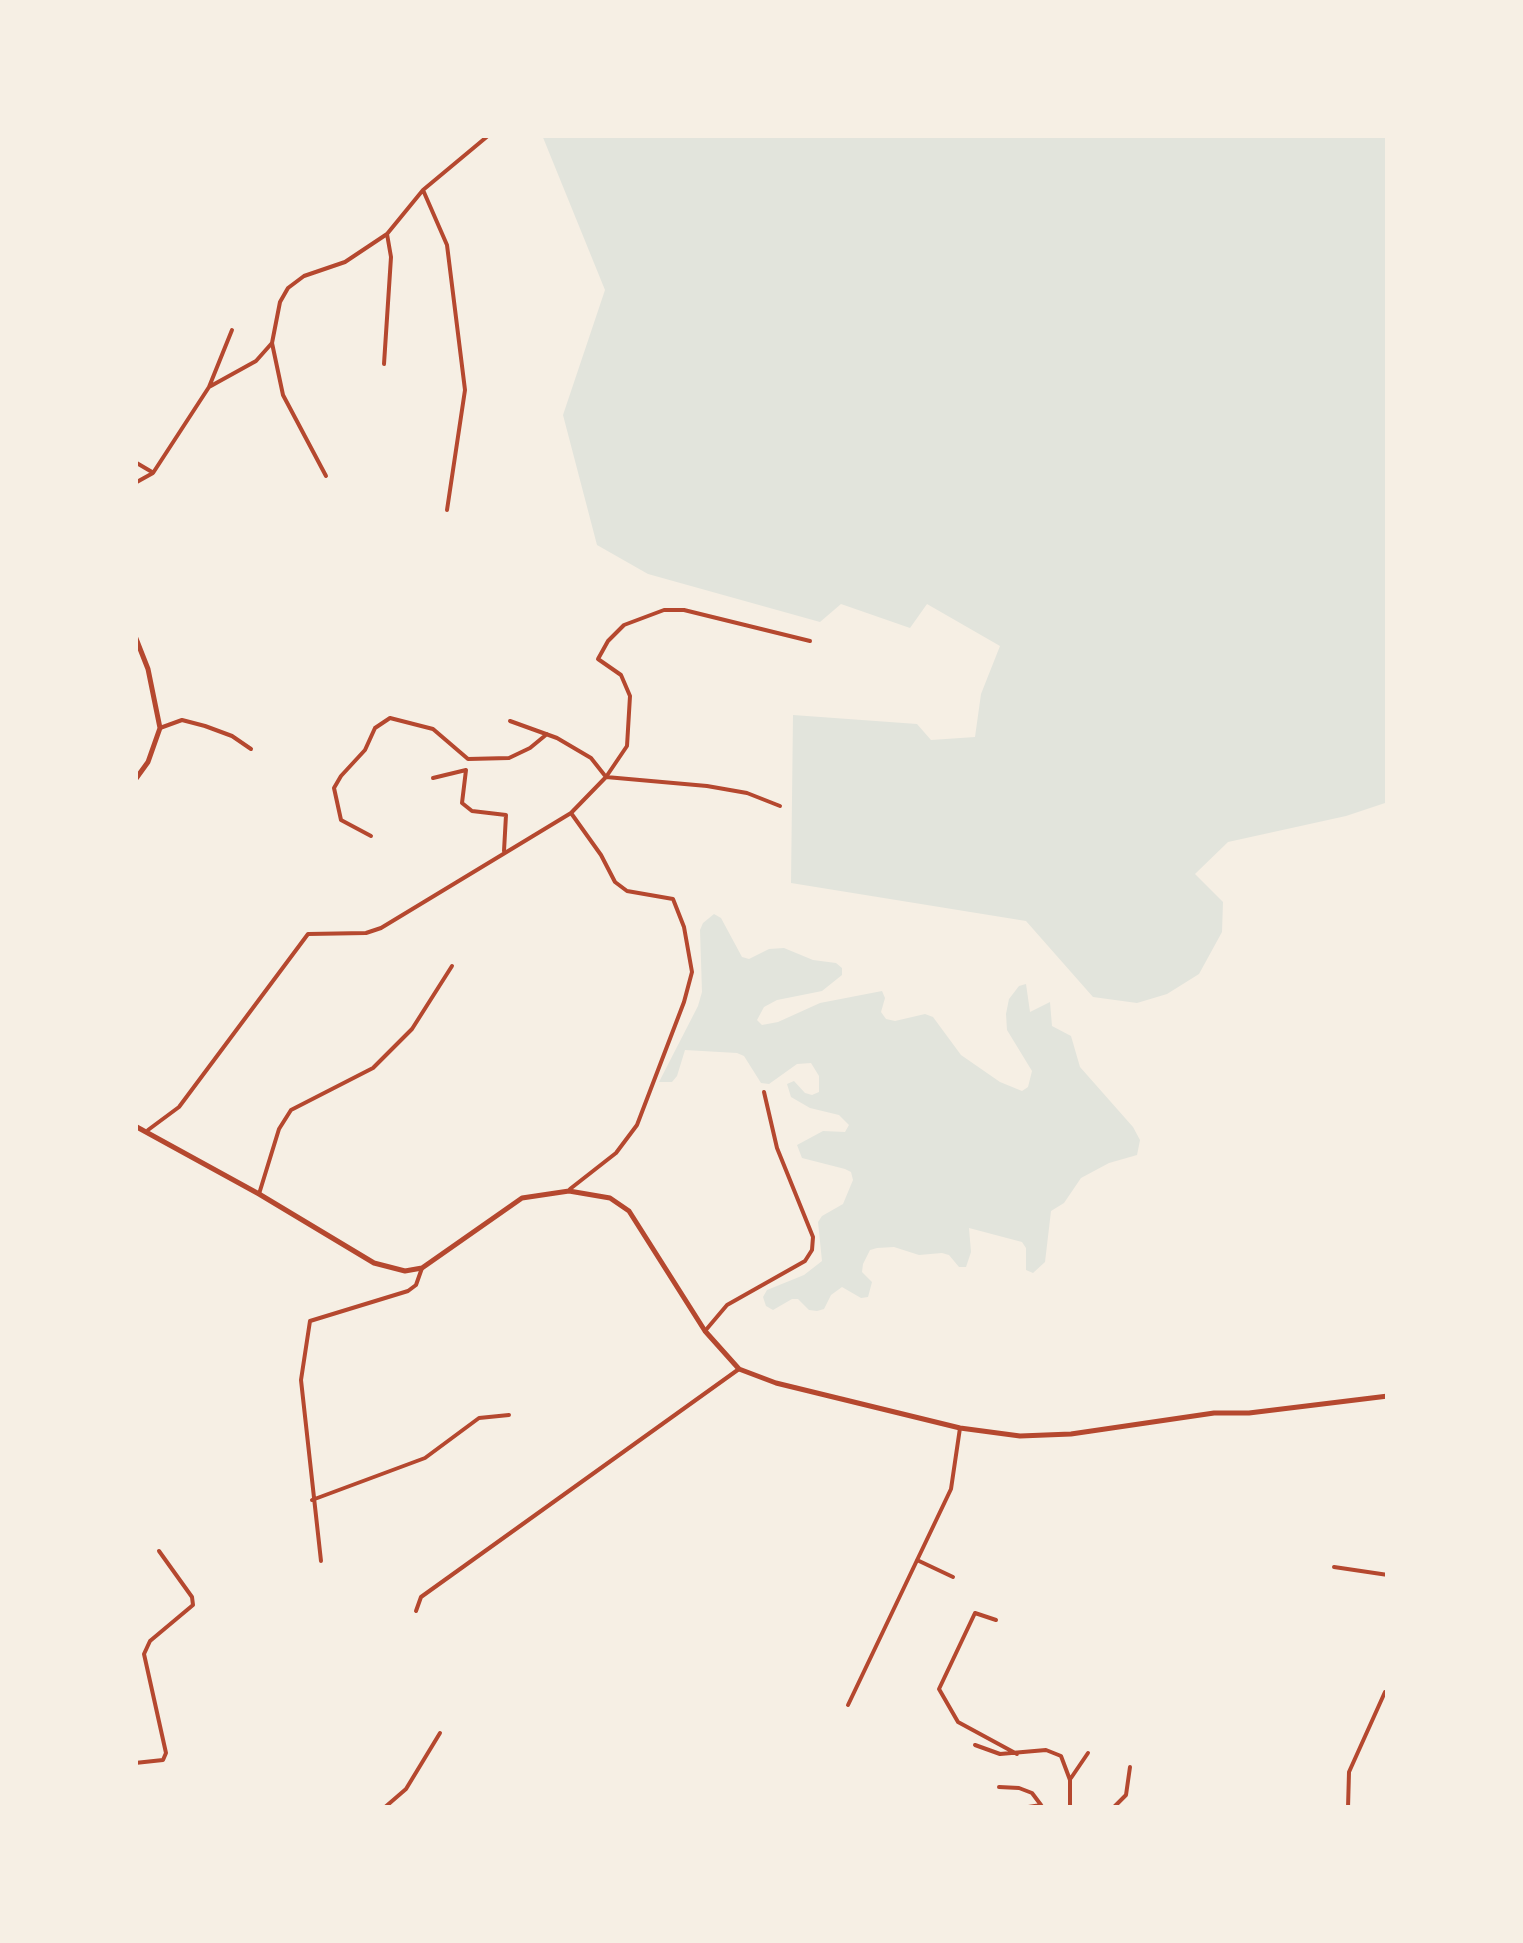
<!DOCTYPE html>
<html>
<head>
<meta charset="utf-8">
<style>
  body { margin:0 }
  #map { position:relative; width:1523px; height:1943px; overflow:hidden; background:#f6efe4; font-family:"Sofia Sans Condensed",sans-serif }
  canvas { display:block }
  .frame { position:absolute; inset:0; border:138px solid #f6efe4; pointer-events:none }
</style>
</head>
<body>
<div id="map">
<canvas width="1523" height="1943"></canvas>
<div class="frame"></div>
</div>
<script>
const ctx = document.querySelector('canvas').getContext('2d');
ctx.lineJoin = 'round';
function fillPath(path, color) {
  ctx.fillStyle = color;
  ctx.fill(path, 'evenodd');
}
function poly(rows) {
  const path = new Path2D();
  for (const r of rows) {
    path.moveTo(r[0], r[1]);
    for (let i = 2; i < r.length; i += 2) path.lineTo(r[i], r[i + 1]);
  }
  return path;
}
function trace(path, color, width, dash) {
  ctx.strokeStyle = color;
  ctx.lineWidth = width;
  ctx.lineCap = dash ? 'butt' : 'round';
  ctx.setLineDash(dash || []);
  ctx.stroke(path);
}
const green = poly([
  [542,135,1388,135,1388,802,1346,816,1228,842,1195,874,1223,902,1222,932,1199,974,1167,994,1137,1003,1093,997,1026,921,791,883,793,715,917,724,931,740,975,737,981,694,1000,646,927,604,910,628,841,604,820,622,648,574,597,545,563,415,605,290],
  [714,914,721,918,742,957,749,959,769,949,784,948,813,960,836,963,842,968,842,975,822,991,777,1000,764,1007,757,1020,762,1025,778,1022,820,1003,882,991,885,998,881,1012,886,1019,895,1021,925,1014,933,1017,961,1055,1000,1082,1022,1091,1028,1087,1032,1071,1007,1030,1006,1014,1009,999,1019,986,1026,984,1030,1012,1050,1002,1052,1026,1071,1036,1080,1067,1133,1127,1140,1140,1137,1155,1109,1163,1081,1178,1064,1203,1051,1211,1045,1262,1033,1273,1026,1270,1026,1248,1022,1242,969,1228,971,1252,966,1267,959,1267,949,1255,942,1253,919,1255,894,1247,877,1248,870,1250,863,1264,862,1272,872,1282,868,1297,861,1298,842,1287,831,1295,824,1309,817,1311,809,1310,798,1299,792,1299,773,1310,766,1306,763,1297,767,1290,804,1275,822,1261,818,1222,822,1216,843,1204,853,1180,851,1172,845,1169,802,1158,797,1145,823,1131,845,1132,849,1125,839,1115,810,1108,791,1097,787,1084,794,1081,805,1093,812,1095,819,1092,819,1076,811,1063,797,1064,769,1084,761,1083,744,1056,737,1053,685,1050,677,1076,672,1082,659,1082,698,1006,702,992,700,930,703,923]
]);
const minor = poly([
  [423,190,447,245,465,390,447,510],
  [272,343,283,395,326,476],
  [384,364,391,257,387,234],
  [209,387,232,330],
  [135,462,152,472],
  [135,483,153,473,209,387,256,361,272,343,280,302,288,288,304,276,345,262,387,234,423,190,489,135],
  [510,721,557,738,591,758,606,777,707,786,747,793,780,806],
  [160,728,182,720,205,726,232,736,251,749],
  [433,778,466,770,462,803,472,811,506,815,504,851],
  [371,836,341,820,334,788,341,776,365,750,375,728,390,718,433,729,468,759,509,758,530,748,547,734],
  [148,1130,179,1107,308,934,366,933,381,928,571,813,606,777,627,746,630,696,621,675,598,659,608,641,624,625,664,610,684,610,810,641],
  [570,1189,616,1153,637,1125,684,1002,692,972,684,927,673,899,627,891,615,882,601,855,571,813],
  [259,1194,279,1129,291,1110,373,1068,412,1029,452,966],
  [705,1331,727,1305,805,1261,812,1250,813,1237,777,1148,764,1092],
  [312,1500,425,1458,479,1418,509,1415],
  [917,1560,953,1577],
  [321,1561,301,1380,310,1321,408,1291,416,1285,422,1268],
  [1334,1567,1388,1575],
  [416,1611,421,1597,739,1369],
  [996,1620,975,1613,939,1689,958,1722,1017,1754],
  [848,1705,951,1489,960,1428],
  [975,1745,1000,1754,1046,1750,1061,1756,1070,1780,1070,1808],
  [135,1763,163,1760,166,1753,144,1654,150,1641,193,1605,192,1597,159,1551],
  [1071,1778,1088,1753],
  [999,1787,1019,1788,1032,1793,1041,1805],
  [384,1808,406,1789,440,1733],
  [1022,1808,1041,1805,1043,1808],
  [1113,1808,1126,1795,1130,1767],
  [1348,1808,1349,1772,1385,1692]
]);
const tertiary = poly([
  [135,636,148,669,160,728,148,762,135,780],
  [135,1126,259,1194,374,1263,405,1271,422,1268,522,1198,569,1191,610,1198,629,1211,705,1331,739,1369,776,1383,960,1428,1020,1436,1071,1434,1214,1413,1249,1413,1388,1396]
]);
fillPath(green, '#e2e4dc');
trace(minor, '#b5482f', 4);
trace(tertiary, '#b5482f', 5);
</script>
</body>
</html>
